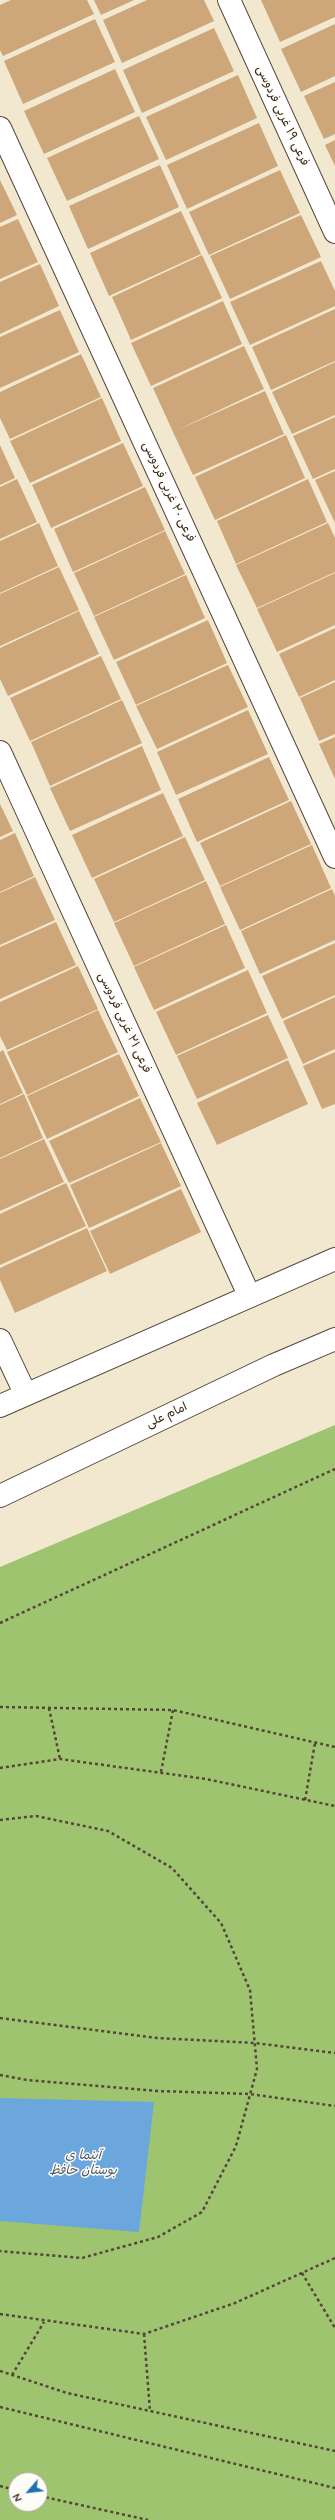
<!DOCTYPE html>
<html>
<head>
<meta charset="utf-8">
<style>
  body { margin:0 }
  #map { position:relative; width:335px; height:2520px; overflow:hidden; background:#f2e8d0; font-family:Mynerve,sans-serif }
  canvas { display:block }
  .north { position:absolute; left:8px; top:2472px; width:40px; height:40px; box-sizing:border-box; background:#fdfcf7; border:1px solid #afa8a0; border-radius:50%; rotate:242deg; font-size:11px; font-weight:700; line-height:16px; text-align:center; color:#3b2a1e }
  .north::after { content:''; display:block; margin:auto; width:14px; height:18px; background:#1f6fb2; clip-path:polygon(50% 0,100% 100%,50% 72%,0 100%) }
</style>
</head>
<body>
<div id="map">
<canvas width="335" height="2520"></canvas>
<div class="north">N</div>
</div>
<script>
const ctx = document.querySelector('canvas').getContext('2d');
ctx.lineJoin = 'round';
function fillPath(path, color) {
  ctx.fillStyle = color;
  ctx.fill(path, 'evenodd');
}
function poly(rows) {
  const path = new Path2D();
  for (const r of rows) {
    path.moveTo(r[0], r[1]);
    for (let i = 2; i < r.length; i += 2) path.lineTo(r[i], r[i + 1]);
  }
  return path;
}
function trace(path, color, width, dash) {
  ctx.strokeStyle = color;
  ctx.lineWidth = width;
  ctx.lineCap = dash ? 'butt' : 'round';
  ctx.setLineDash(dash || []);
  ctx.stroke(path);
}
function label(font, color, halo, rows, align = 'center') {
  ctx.font = font + ' Mynerve,"Playpen Sans Arabic",sans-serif';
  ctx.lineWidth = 3;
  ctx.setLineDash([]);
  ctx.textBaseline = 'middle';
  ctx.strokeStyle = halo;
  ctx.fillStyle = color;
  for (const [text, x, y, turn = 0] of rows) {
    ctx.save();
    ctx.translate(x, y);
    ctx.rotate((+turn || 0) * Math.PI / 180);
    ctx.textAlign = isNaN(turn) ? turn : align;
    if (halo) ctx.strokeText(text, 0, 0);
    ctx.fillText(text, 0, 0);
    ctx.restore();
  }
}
const green = poly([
  [335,1425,335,2520,0,2520,0,1567],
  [16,2480,40,2480,40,2504,16,2504]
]);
const water = poly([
  [0,2098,154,2102,139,2232,0,2221]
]);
const building = poly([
  [11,0,87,0,94,14,3,56,0,50,0,5],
  [94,0,134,0,101,15],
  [147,0,204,0,214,21,122,63,103,20],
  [261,0,335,0,335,17,280,42],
  [95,19,115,62,23,104,4,61],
  [335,24,335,76,301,92,281,49],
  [214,28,234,71,142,113,123,70],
  [115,69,135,112,44,154,24,111],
  [238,75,257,118,166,160,146,117],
  [335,82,335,134,324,139,304,96],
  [139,116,159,159,67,201,47,158],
  [259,123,278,166,187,209,167,165],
  [335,140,335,166,325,145],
  [160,165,179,207,88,249,69,206],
  [280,170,300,213,209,255,189,212],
  [0,180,17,215,0,223],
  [181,211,201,254,109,296,90,253],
  [301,215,321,257,230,299,210,256],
  [18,219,38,262,0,279,0,227],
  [202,255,222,298,131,340,112,297],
  [321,261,335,291,335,306,250,345,230,302],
  [40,264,59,306,0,334,0,282],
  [223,301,242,344,151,386,131,343],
  [335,309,335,361,271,390,252,347],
  [60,310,79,352,0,388,0,337],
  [244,346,264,389,173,432,153,388],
  [81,354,101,397,10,439,0,418,0,392],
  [335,362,335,415,292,434,272,392],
  [265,391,284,434,193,475,173,432],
  [102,398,121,441,30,483,10,441],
  [335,417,335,469,313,479,293,436],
  [286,435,305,478,215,520,195,477],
  [123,443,143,486,51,528,32,485],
  [0,445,15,478,0,485],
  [335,471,335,523,315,480],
  [17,479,37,522,0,539,0,487],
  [308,479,327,522,236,564,217,521],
  [145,487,165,530,73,572,54,529],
  [39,523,58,566,0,593,0,541],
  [328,523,335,538,335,572,257,608,236,565],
  [165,531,185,574,94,616,74,573],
  [59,567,79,610,0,646,0,594],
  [335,573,335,625,277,652,257,609],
  [186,575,205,618,114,660,94,617],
  [79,611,99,654,8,696,0,679,0,648],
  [208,620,227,663,136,705,116,662],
  [335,628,335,680,299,697,279,654],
  [101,656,121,699,30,741,10,698],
  [228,665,248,707,157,749,136,706],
  [335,682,335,734,319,741,300,698],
  [122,700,142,743,50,786,31,742],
  [248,710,268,754,176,795,157,752],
  [335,737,335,779,319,744],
  [142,746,161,790,70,831,50,788],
  [269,757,289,800,197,842,178,799],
  [163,793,183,836,92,878,72,835],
  [291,801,311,844,220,886,200,843],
  [0,804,13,831,0,837],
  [15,833,34,876,0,892,0,840],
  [185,837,205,880,114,922,94,879],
  [312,845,331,888,240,930,220,887],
  [35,877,55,920,0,945,0,893],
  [206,881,225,924,134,966,114,923],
  [332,889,335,896,335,940,260,974,241,931],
  [56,922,76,965,0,999,0,947],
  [226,925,245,968,154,1010,134,967],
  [335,943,335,995,282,1019,262,976],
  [78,966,98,1009,7,1050,0,1036,0,1002],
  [248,970,267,1013,176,1055,156,1012],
  [335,997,335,1049,303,1064,283,1021],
  [98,1010,118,1052,27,1095,7,1052],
  [268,1015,288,1058,197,1099,177,1056],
  [3,1050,23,1093,0,1104,0,1052],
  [335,1052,335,1104,322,1109,303,1066],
  [119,1054,139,1096,47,1139,27,1096],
  [288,1060,308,1104,217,1145,197,1103],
  [24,1094,43,1138,0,1158,0,1105],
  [140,1098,161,1142,69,1183,49,1141],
  [44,1139,64,1182,0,1211,0,1159],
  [161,1143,181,1186,89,1228,70,1185],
  [66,1183,86,1226,0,1265,0,1214],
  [181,1189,201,1232,110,1274,90,1231],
  [87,1228,107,1271,15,1313,0,1280,0,1268]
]);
const path = poly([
  [0,1623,335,1469],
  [0,1707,173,1710,335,1747],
  [49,1708,60,1759],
  [0,1768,60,1759,206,1779,335,1806],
  [161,1772,173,1710],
  [305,1800,315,1743],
  [0,1820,36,1816,108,1831,172,1868,221,1923,250,1990,257,2069,236,2146,202,2212,158,2237,82,2258,0,2251],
  [0,2018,157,2038,255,2043,335,2053],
  [0,2075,27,2080,157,2091,250,2094,335,2106],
  [302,2273,335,2328],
  [0,2314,144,2334,235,2303,335,2258],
  [144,2334,150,2411],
  [0,2371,67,2393,335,2451],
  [12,2375,44,2322],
  [0,2407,335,2488],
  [0,2486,16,2490],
  [40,2496,148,2520]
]);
const minor = poly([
  [229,0,335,232],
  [0,128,335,857],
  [0,752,249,1295],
  [0,1340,25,1393]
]);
const major = poly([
  [0,1406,335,1259],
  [0,1496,274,1365,335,1339]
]);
const streetNames = [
  ["فرعی ۱۹ غربی فردوسی",282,116,65],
  ["فرعی ۲۰ غربی فردوسی",168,492,65],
  ["فرعی ۲۱ غربی فردوسی",124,1023,65],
  ["امام علی",167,1416,-25]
];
const waterNames = [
  ["آبنما ی",83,2156],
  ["بوستان حافظ",83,2171]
];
fillPath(green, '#9ec46f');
fillPath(water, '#6ba6dc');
fillPath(building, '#cda679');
trace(minor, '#564639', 24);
trace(major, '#564639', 24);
trace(path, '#564639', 2.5, [3, 3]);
trace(minor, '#fff', 22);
trace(major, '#fff', 22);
label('12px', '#3b2a1e', '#fdfcf7', streetNames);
label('italic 13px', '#4e5c6a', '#fdfcf7', waterNames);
</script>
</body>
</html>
